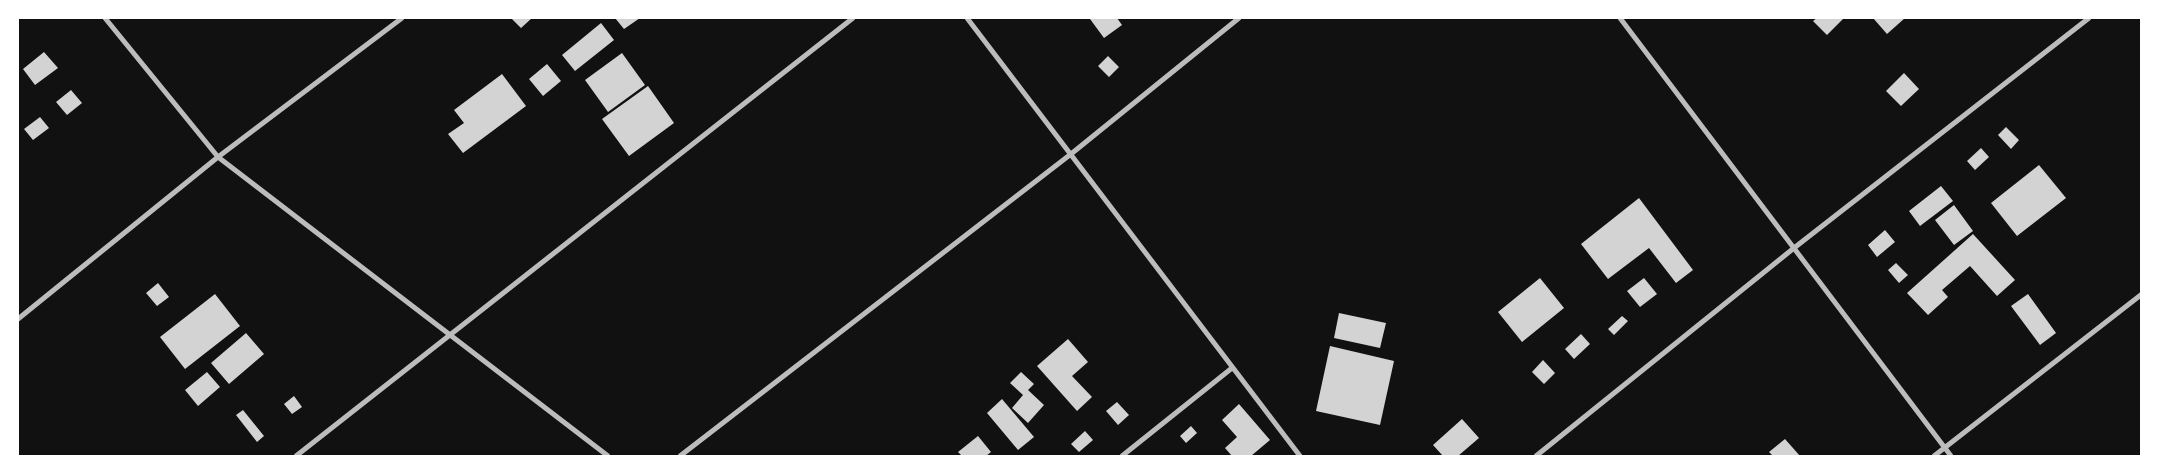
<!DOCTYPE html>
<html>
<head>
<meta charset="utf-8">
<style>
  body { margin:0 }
  #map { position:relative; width:2159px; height:474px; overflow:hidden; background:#111; font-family:"PT Sans Narrow",sans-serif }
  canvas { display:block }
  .frame { position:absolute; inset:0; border:19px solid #fff; pointer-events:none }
</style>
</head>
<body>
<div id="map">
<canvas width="2159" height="474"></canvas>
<div class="frame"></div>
</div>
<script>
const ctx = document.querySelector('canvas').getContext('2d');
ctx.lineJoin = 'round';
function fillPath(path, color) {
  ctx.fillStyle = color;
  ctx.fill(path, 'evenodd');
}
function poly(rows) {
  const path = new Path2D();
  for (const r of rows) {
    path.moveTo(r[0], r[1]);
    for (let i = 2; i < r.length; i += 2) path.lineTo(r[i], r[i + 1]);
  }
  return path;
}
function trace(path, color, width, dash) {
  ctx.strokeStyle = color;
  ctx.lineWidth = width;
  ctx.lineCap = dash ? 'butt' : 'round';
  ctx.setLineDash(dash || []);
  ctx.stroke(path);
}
const building = poly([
  [511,18,532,18,521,28],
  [615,18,640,18,624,29],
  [1092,18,1117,18,1122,25,1104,38,1090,19],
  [1817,18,1844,18,1827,35,1813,21],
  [1873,18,1905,18,1887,34],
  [601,23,614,40,575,71,562,55],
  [44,52,58,68,35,85,23,69],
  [622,53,645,85,608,112,585,80],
  [1108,56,1119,67,1109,77,1098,66],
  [547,64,561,81,543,96,529,79],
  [1904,73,1919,89,1901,106,1886,91],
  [502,74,526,106,463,153,448,134,464,123,454,110],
  [648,86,674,123,629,156,602,119],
  [71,90,82,103,67,115,56,102],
  [40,117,49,128,33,140,24,129],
  [2006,127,2019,140,2011,149,1998,135],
  [1981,148,1989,157,1975,170,1967,161],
  [2039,165,2066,198,2017,236,1991,203],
  [1941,186,1953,201,1920,226,1909,211],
  [1639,198,1693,270,1676,283,1649,248,1608,279,1581,244],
  [1954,205,1973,231,1954,245,1935,220],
  [1885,230,1895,242,1877,257,1868,245],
  [1973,234,2015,280,1997,296,1970,266,1942,290,1948,297,1928,315,1907,293],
  [1896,263,1908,275,1899,283,1888,270],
  [1540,278,1564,308,1522,342,1498,312],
  [1644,278,1657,294,1640,307,1627,291],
  [158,283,169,297,157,306,146,293],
  [215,294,240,326,185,369,160,337],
  [2028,294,2056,333,2040,345,2011,306],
  [1339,313,1386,323,1380,348,1334,338],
  [1622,316,1628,321,1614,335,1608,329],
  [246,333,264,354,229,384,211,363],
  [1581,334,1590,344,1574,359,1565,349],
  [1068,339,1088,362,1072,376,1092,397,1077,411,1037,366],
  [1330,346,1394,361,1380,425,1316,411],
  [1543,360,1555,373,1544,384,1532,372],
  [207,372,220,387,198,406,185,390],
  [1021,372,1034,384,1028,390,1044,405,1028,423,1012,408,1023,395,1010,383],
  [294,396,302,407,292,414,284,404],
  [1002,399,1034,437,1018,450,987,413],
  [1117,402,1129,415,1118,425,1106,411],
  [1239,404,1270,440,1251,456,1232,456,1225,448,1237,437,1222,420],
  [243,410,264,436,257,442,236,415],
  [1462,419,1479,438,1458,456,1443,456,1433,445],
  [1191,426,1197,433,1186,443,1180,436],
  [1085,431,1093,440,1079,452,1071,444],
  [978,436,991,452,986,456,962,456,958,452],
  [1785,439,1800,456,1773,456,1769,452]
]);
const minor = poly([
  [105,18,218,157,608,456],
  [967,18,1300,456],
  [1620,18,1951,456],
  [18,319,218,157,402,18],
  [296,456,853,18],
  [680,456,1071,154,1239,18],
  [1122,456,1232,368],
  [1536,456,1794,248,2089,18],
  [1934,456,2142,294]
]);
fillPath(building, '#d3d3d3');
trace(minor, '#bcbcbc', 5);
</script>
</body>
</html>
